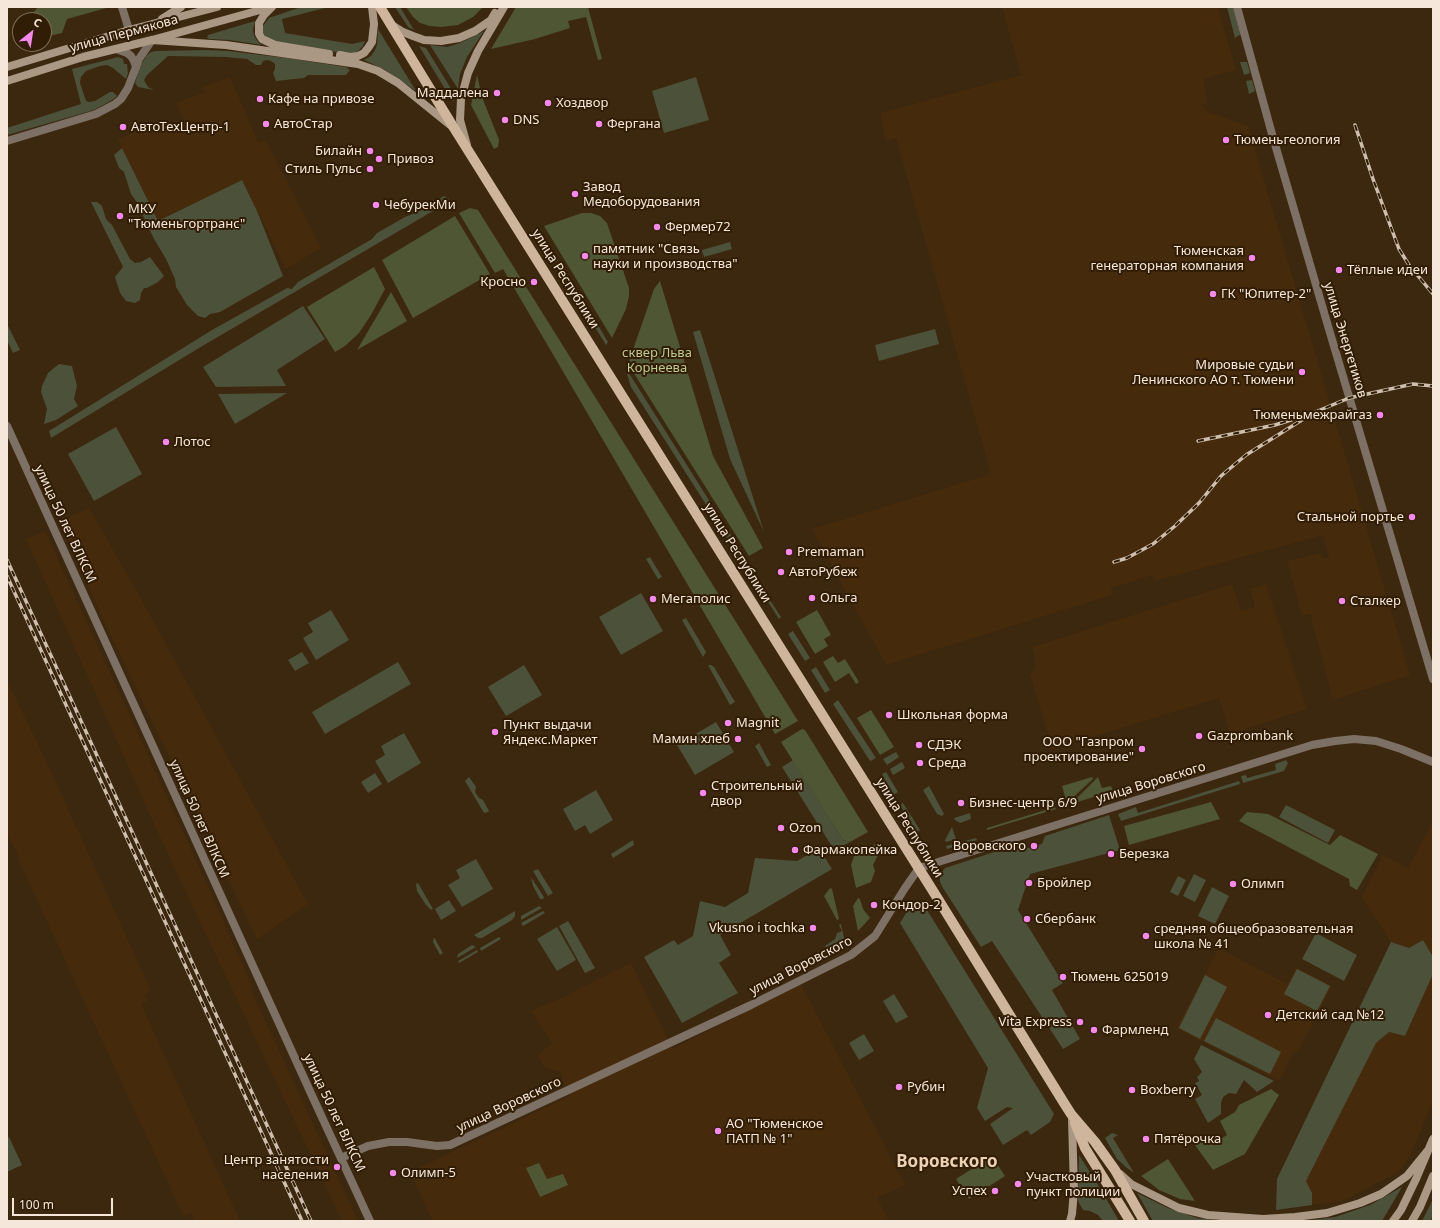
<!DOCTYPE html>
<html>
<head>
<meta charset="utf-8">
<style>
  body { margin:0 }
  #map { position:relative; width:1440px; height:1228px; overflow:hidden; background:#3c270f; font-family:"Noto Sans",sans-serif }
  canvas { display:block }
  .frame { position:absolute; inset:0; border:8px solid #f5e7d9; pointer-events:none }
  .north { position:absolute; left:12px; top:12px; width:40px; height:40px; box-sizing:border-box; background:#311d05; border:1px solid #7f6e5a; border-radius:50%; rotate:30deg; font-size:11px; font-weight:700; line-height:16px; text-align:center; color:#f5e7d9 }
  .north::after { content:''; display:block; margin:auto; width:14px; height:18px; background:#f688ed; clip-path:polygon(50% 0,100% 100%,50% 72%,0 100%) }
  .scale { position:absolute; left:12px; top:1198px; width:101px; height:18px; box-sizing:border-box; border:2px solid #f5e7d9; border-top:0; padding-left:5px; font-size:12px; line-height:14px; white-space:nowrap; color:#f5e7d9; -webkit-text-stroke:3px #311d05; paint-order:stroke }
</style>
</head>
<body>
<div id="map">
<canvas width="1440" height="1228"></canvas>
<div class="frame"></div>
<div class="north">С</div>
<div class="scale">100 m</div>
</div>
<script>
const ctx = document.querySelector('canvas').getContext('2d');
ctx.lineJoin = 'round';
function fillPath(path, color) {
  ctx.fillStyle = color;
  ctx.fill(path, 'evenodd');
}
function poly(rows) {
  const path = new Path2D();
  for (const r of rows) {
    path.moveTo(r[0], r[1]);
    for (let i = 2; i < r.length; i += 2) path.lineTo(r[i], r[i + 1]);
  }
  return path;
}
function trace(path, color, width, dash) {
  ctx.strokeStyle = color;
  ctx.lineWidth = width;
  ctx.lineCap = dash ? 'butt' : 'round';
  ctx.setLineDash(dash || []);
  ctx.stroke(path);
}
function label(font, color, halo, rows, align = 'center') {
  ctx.font = font + ' "Noto Sans",sans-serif';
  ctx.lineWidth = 4;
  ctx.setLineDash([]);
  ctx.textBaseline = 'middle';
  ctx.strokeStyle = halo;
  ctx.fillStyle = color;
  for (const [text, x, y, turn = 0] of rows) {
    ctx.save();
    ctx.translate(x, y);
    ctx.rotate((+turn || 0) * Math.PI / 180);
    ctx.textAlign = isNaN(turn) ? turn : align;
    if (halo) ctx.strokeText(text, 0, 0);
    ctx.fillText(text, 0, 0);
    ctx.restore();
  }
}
const built = poly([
  [1002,7,1218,7,1236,70,1204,79,1207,105,1201,104,1208,112,1248,126,1410,675,1333,700,1310,614,1302,615,1287,561,1321,553,1323,559,1329,557,1323,535,1155,581,1153,575,1111,588,1112,595,886,665,812,529,991,474,896,138,886,141,880,113,1021,75],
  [230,77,258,142,266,141,321,248,286,269,242,180,158,221,118,139,148,126,150,126,154,132,184,120,176,103,205,92,203,87],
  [89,508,139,595,308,904,257,939,101,615,60,521],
  [45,531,200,869,252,986,250,988,358,1221,342,1221,166,850,26,539],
  [1232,584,1241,611,1255,607,1250,589,1266,584,1307,709,1230,734,1219,698,1053,749,1030,675,1035,667,1034,662,1036,661,1032,647],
  [7,680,47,763,49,767,151,991,144,995,147,1001,141,1004,240,1221,195,1221,191,1213,184,1217,19,861,18,856,7,832],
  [1433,821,1433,957,1423,940,1409,948,1391,942,1362,897,1383,855,1408,868],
  [1219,948,1287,984,1296,967,1332,986,1298,1051,1293,1053,1279,1081,1176,1028],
  [631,963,673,1049,801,984,905,1185,877,1198,889,1221,433,1221,410,1172,570,1096,560,1072,544,1067,538,1055,552,1043,531,1011,571,994,571,993],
  [1433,974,1433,1101,1410,1156,1398,1172,1343,1201,1312,1205,1312,1193,1306,1181,1376,1043,1389,1032,1405,1036]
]);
const green = poly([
  [301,7,329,7,282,19,285,33,352,44,365,41,363,46,356,53,348,54,274,42,269,40,263,34,263,26,269,18],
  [395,7,400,7,414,30,408,27],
  [1227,7,1233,7,1241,34,1235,38],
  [255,21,253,29,254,36,259,43,262,45,230,40,209,39,207,37,208,35],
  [378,29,416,91,385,70,364,60,371,56,375,50,377,45],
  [484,31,467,57,460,74,458,89,430,45,447,47,460,43],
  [419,46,426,48,455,95,453,102],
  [205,50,228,51,287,58,346,67,350,70,346,75,308,75,304,78,276,81,273,73,275,69,275,64,271,61,267,60,263,61,261,65,256,65,247,59,226,57,168,56,147,75,144,80,148,87,154,90,138,87,135,83,139,68,147,55,151,52,156,51],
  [118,57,123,59,124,64,127,64,128,73,126,79,113,68,107,65,100,66,86,71,81,77,80,83,86,101,89,102,95,101,110,92,113,92,117,96,112,100,94,110,7,135,7,128,81,104,72,69],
  [1240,62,1247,62,1250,73,1244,75],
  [696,77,709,120,664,133,652,91],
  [1252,80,1255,91,1249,94,1246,81],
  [122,148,158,221,242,180,257,211,283,276,220,312,210,314,205,318,198,316,187,305,176,287,175,279,166,259,154,239,136,201,131,194,124,172,119,168,114,155],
  [444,196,449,199,445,204,199,348,51,438,49,431,212,330,280,292,287,288,292,289,298,282,372,239,377,233,405,217,422,210,428,205],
  [91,202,97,202,102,206,106,219,112,225,130,259,135,263,141,262,150,257,164,276,158,282,147,288,144,288,141,293,140,300,135,303,126,301,120,293,115,277,123,267],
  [534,229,538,229,547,243,544,244],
  [730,242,732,249,704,257,702,250],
  [548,245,558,261,554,262,545,247],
  [568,277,587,307,585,310,565,279],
  [303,306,325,339,277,370,286,386,216,387,203,367],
  [589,310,608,342,606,345,586,313],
  [7,324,20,350,13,353,7,340],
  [935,329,939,344,879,361,875,345],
  [700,330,764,532,730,459,693,332],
  [59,364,72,366,77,386,74,399,78,406,56,420,44,424,47,409,41,392,42,386,48,373],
  [627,370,746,559,746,563,781,617,779,619,631,387,627,374],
  [287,393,235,424,218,394],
  [116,427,142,474,94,501,68,454],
  [650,557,662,577,658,579,646,559],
  [641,593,663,631,621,655,599,617],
  [331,610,349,640,316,660,303,638,313,632,308,623],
  [686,618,706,652,703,657,682,620],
  [793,631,810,658,805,661,788,634],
  [302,652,309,663,295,671,288,660],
  [398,662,411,684,325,734,312,712],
  [524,665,542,695,506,716,488,687],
  [708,665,711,665,714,667,735,702,730,705],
  [816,667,830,690,825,693,811,670],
  [838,700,876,758,870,761,833,704],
  [716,722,734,752,695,775,677,745],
  [404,733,421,763,388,783,375,761,385,755,381,746],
  [759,743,771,765,767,767,755,746],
  [896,752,899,757,887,765,883,759],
  [793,760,843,840,850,842,839,848,835,848,831,845,782,767],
  [1286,760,1288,763,1284,771,1243,783,1241,776,1246,775,1247,778,1276,770,1275,764],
  [902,762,905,768,893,775,890,769],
  [886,772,898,792,893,795,884,780,885,779,882,774],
  [375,773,382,784,368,793,361,782],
  [469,777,476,787,475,792,479,798,483,800,489,811,488,812,484,813,465,781],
  [1239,781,1240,784,1121,821,1118,814,1136,807,1138,813],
  [929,786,944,814,942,816,937,814,923,790],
  [596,790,613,820,590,834,585,825,575,831,563,809],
  [903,803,920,830,917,832,900,805],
  [1286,805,1335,830,1328,843,1279,817],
  [970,813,971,819,960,823,955,820,954,818],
  [1109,815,1120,850,1030,874,1018,910,1063,983,1052,990,1080,1039,1063,1049,992,941,981,947,943,888,940,882,940,875,945,868,1022,843,1028,848,1042,844,1045,836],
  [952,827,956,839,946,842,945,840],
  [976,838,977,840,947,849,946,846],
  [633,840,634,845,613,858,611,854],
  [819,848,832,869,720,935,731,955,719,963,738,993,682,1023,644,957,674,940,678,945,693,936,700,901,725,907,748,893,755,858,797,861],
  [476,859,493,889,462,907,448,885,460,878,456,870],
  [538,869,553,893,548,896,533,871],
  [1194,874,1206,880,1195,902,1183,896],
  [1178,876,1186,880,1178,896,1170,892],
  [531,877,544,897,543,899,540,899,533,886],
  [418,883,433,909,431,910,426,905,417,891,416,884],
  [1212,887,1229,896,1215,924,1198,916],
  [449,900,456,911,441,920,435,909],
  [922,902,1054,1114,1050,1122,1031,1135,1027,1130,1003,1145,990,1124,1013,1108,1007,1107,985,1121,977,1108,988,1068,900,923,911,905],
  [539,906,542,908,521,920,521,916],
  [515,911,515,916,512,920,482,938,478,938,474,935],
  [543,911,545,913,523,926,521,923],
  [568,921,595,968,585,973,559,926],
  [841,924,845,942,827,951,825,946,835,939,837,933,842,931,839,925],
  [557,927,576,960,557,971,537,939],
  [1316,933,1357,955,1344,981,1302,959],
  [434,937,443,953,440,955,433,942],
  [499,937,501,939,481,951,480,948],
  [1423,940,1433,957,1433,974,1405,1036,1389,1032,1376,1043,1306,1181,1312,1193,1312,1205,1276,1210,1277,1179,1391,942,1409,948],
  [472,945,476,947,457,958,458,954],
  [477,950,478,952,459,963,458,961],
  [1297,969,1330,986,1317,1011,1284,994],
  [1205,975,1227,987,1200,1039,1179,1028],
  [894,994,908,1017,896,1023,883,1001],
  [1216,1018,1281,1052,1270,1074,1204,1041],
  [864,1034,874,1051,859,1060,849,1043],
  [1201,1045,1274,1081,1257,1092,1244,1080,1236,1094,1229,1093,1223,1097,1221,1103,1221,1114,1208,1123,1195,1099,1202,1095,1195,1083,1199,1081,1197,1077,1202,1072,1194,1059],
  [1112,1133,1118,1135,1113,1138,1134,1173,1127,1168,1117,1159,1105,1138],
  [9,1137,22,1165,7,1172,7,1138],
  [1079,1155,1100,1188,1119,1221,1103,1221,1098,1215,1090,1211,1083,1210,1078,1201],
  [1402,1187,1382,1221,1305,1221,1335,1217,1370,1205],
  [1137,1193,1168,1208,1197,1218,1225,1221,1153,1221],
  [1433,1199,1433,1212,1431,1221,1422,1221]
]);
const forest = poly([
  [38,7,110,7,67,19,62,33,44,37,44,20,27,20],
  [406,7,483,7,473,17,458,25,441,27,430,26,420,23,413,17],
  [516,7,588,7,602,59,598,60,586,17,568,21,570,28,535,39,491,49],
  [477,75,482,97,499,140,498,147,494,149,471,105],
  [470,208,478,210,798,721,775,734,503,269,495,273,459,213],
  [582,213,591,213,600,216,607,223,629,288,629,296,626,309,612,338,544,226],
  [455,216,490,274,413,318,382,260],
  [374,267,385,289,371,315,359,333,345,346,335,352,307,307],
  [660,281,713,456,763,548,749,556,628,364,654,289],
  [391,292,407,321,357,350],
  [817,610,831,635,824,639,828,646,815,654,796,622],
  [833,656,838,663,845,659,859,682,856,684,849,673,835,682,823,662],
  [871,710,894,747,880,755,857,718],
  [802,729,805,730,868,832,850,842,843,840,781,742],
  [1092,777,1093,779,1067,803,1062,786],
  [1098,777,1102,788,1111,786,1113,791,1071,804],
  [1211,802,1220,819,1129,845,1124,826],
  [1055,807,1056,809,987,830,987,828],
  [1247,812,1268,814,1330,845,1340,835,1378,854,1357,890,1350,886,1349,879,1239,821],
  [875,844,878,847,878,855,873,865,875,871,871,882,856,888,851,865,854,856],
  [830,888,832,889,839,919,837,920,824,896],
  [858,898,860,899,863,909,870,918,858,931,853,906],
  [1271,1089,1279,1095,1245,1154,1213,1170,1195,1145,1210,1135,1214,1143,1227,1135,1220,1121,1235,1112,1239,1105],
  [992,1156,1005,1176,969,1199,956,1179],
  [1168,1159,1195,1201,1180,1199,1159,1190,1141,1176],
  [539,1163,547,1179,563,1174,568,1185,540,1197,526,1168]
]);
const minor = poly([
  [122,7,129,30],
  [341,1158,368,1146,389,1142,407,1142,437,1146,450,1145,751,1005,851,955,875,936,905,888,919,868]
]);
const tertiary = poly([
  [1237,7,1272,134,1328,326,1433,679],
  [116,49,127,53,131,56,134,61,136,67],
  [7,141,96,114,115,104,121,99,128,88,139,59,152,40],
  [7,426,314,1100,370,1221],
  [919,868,1312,745,1335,741,1354,739,1376,741,1401,749,1433,762]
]);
const secondary = poly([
  [272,7,264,15,259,23,259,34,262,39,275,45,329,54],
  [162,19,181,7],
  [392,25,403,32,413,36,424,40,441,41,459,38,475,31,491,20,495,13],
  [152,40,226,45,358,64,378,71,398,83,450,125],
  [340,55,350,57,358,56,364,53,368,48,372,42,374,24,372,7],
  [7,67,129,30,217,7],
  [7,81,83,57,152,40,271,7],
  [467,145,460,120,461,99,468,73,478,51,504,7],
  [1120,1174,1131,1184,1179,1208,1208,1215,1263,1219,1295,1217,1327,1213,1360,1203,1381,1194,1407,1176,1429,1149],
  [1070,1221,1072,1214,1074,1190,1072,1119],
  [1393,1221,1401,1210,1416,1179,1433,1139],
  [1412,1221,1420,1207,1433,1176]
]);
const primary = poly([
  [380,7,454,128,933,891,1064,1103,1071,1114,1095,1142,1115,1170,1144,1221],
  [1075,1123,1085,1148,1130,1221]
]);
const rail = poly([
  [1355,125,1373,179,1399,249,1409,265,1433,294],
  [1198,441,1275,425,1313,413,1349,398,1413,384,1433,386],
  [7,560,311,1221],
  [1114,562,1127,558,1153,544,1175,526,1199,503,1221,476,1246,455,1313,413],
  [7,576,302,1221]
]);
const markers = [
  [497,93,4,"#f688ed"],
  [260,99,4,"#f688ed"],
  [548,103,4,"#f688ed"],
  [505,120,4,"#f688ed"],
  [266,124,4,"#f688ed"],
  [599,124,4,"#f688ed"],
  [123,127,4,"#f688ed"],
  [1226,140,4,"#f688ed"],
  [370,151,4,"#f688ed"],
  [379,159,4,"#f688ed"],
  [370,169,4,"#f688ed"],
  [575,194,4,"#f688ed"],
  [376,205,4,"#f688ed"],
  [120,216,4,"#f688ed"],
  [657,227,4,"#f688ed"],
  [585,256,4,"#f688ed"],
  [1252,258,4,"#f688ed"],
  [1339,270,4,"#f688ed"],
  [534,282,4,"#f688ed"],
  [1213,294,4,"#f688ed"],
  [1302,372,4,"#f688ed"],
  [1380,415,4,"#f688ed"],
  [166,442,4,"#f688ed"],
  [1412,517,4,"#f688ed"],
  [789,552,4,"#f688ed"],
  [781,572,4,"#f688ed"],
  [812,598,4,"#f688ed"],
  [653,599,4,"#f688ed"],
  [1342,601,4,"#f688ed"],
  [889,715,4,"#f688ed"],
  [728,723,4,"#f688ed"],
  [495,732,4,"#f688ed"],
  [1199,736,4,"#f688ed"],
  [738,739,4,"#f688ed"],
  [919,745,4,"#f688ed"],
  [1142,749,4,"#f688ed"],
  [920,763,4,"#f688ed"],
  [703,793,4,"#f688ed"],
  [961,803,4,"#f688ed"],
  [781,828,4,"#f688ed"],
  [1034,846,4,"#f688ed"],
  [795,850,4,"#f688ed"],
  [1111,854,4,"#f688ed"],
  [1029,883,4,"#f688ed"],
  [1233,884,4,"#f688ed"],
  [874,905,4,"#f688ed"],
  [1027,919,4,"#f688ed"],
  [813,928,4,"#f688ed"],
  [1146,936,4,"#f688ed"],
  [1063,977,4,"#f688ed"],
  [1268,1015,4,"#f688ed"],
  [1080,1022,4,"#f688ed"],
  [1094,1030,4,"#f688ed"],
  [899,1087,4,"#f688ed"],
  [1132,1090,4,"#f688ed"],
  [718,1131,4,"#f688ed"],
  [1146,1139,4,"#f688ed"],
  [337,1167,4,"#f688ed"],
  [393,1173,4,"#f688ed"],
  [1018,1184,4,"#f688ed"],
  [995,1191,4,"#f688ed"]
];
const streetNames = [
  ["улица Пермякова",124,34,-15],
  ["улица Республики",565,279,58],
  ["улица Энергетиков",1345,340,73],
  ["улица 50 лет ВЛКСМ",65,524,65],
  ["улица Республики",737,553,58],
  ["улица Воровского",1151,783,-17],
  ["улица 50 лет ВЛКСМ",199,819,66],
  ["улица Республики",909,828,58],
  ["улица Воровского",801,966,-27],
  ["улица Воровского",509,1105,-25],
  ["улица 50 лет ВЛКСМ",334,1113,65]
];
const poiNames = [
  ["Маддалена",489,93,"right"],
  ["Кафе на привозе",268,99],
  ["Хоздвор",556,103],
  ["DNS",513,120],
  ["АвтоСтар",274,124],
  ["Фергана",607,124],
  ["АвтоТехЦентр-1",131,127],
  ["Тюменьгеология",1234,140],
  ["Билайн",362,151,"right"],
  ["Привоз",387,159],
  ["Стиль Пульс",362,169,"right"],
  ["Завод",583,187],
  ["Медоборудования",583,202],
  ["ЧебурекМи",384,205],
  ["МКУ",128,209],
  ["\"Тюменьгортранс\"",128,224],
  ["Фермер72",665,227],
  ["памятник \"Связь",593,249],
  ["науки и производства\"",593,264],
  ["Тюменская",1244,251,"right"],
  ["генераторная компания",1244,266,"right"],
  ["Тёплые идеи",1347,270],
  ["Кросно",526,282,"right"],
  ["ГК \"Юпитер-2\"",1221,294],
  ["Мировые судьи",1294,365,"right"],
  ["Ленинского АО т. Тюмени",1294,380,"right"],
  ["Тюменьмежрайгаз",1372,415,"right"],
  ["Лотос",174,442],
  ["Стальной портье",1404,517,"right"],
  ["Premaman",797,552],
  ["АвтоРубеж",789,572],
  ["Ольга",820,598],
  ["Мегаполис",661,599],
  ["Сталкер",1350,601],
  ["Школьная форма",897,715],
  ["Magnit",736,723],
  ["Пункт выдачи",503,725],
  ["Яндекс.Маркет",503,740],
  ["Gazprombank",1207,736],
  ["Мамин хлеб",730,739,"right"],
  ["ООО \"Газпром",1134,742,"right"],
  ["проектирование\"",1134,757,"right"],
  ["СДЭК",927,745],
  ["Среда",928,763],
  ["Строительный",711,786],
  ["двор",711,801],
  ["Бизнес-центр 6/9",969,803],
  ["Ozon",789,828],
  ["Воровского",1026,846,"right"],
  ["Фармакопейка",803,850],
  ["Березка",1119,854],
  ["Бройлер",1037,883],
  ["Олимп",1241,884],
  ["Кондор-2",882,905],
  ["Сбербанк",1035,919],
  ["Vkusno i tochka",805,928,"right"],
  ["средняя общеобразовательная",1154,929],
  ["школа № 41",1154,944],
  ["Тюмень 625019",1071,977],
  ["Детский сад №12",1276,1015],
  ["Vita Express",1072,1022,"right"],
  ["Фармленд",1102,1030],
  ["Рубин",907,1087],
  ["Boxberry",1140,1090],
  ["АО \"Тюменское",726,1124],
  ["ПАТП № 1\"",726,1139],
  ["Пятёрочка",1154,1139],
  ["Центр занятости",329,1160,"right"],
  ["населения",329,1175,"right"],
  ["Олимп-5",401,1173],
  ["Участковый",1026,1177],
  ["пункт полиции",1026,1192],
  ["Успех",987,1191,"right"]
];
const parkNames = [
  ["сквер Льва",657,353],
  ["Корнеева",657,368]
];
const districtNames = [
  ["Воровского",947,1162]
];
fillPath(built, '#452b0c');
fillPath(green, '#4c5139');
fillPath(forest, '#4f5634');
trace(minor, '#7d7064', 8);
trace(tertiary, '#7d7064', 8);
trace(secondary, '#aa9784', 8);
trace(primary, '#ceb59c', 10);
trace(rail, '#cebfaf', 3.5);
trace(rail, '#311d05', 2, [6]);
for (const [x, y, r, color] of markers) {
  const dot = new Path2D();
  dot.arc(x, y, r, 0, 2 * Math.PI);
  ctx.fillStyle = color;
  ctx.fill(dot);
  trace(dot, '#311d05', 1.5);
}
label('13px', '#f5e7d9', '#311d05', streetNames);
label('13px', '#f5e7d9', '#311d05', poiNames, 'left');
label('13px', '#becb8e', '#311d05', parkNames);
label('bold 17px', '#edd1b5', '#311d05', districtNames);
</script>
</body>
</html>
